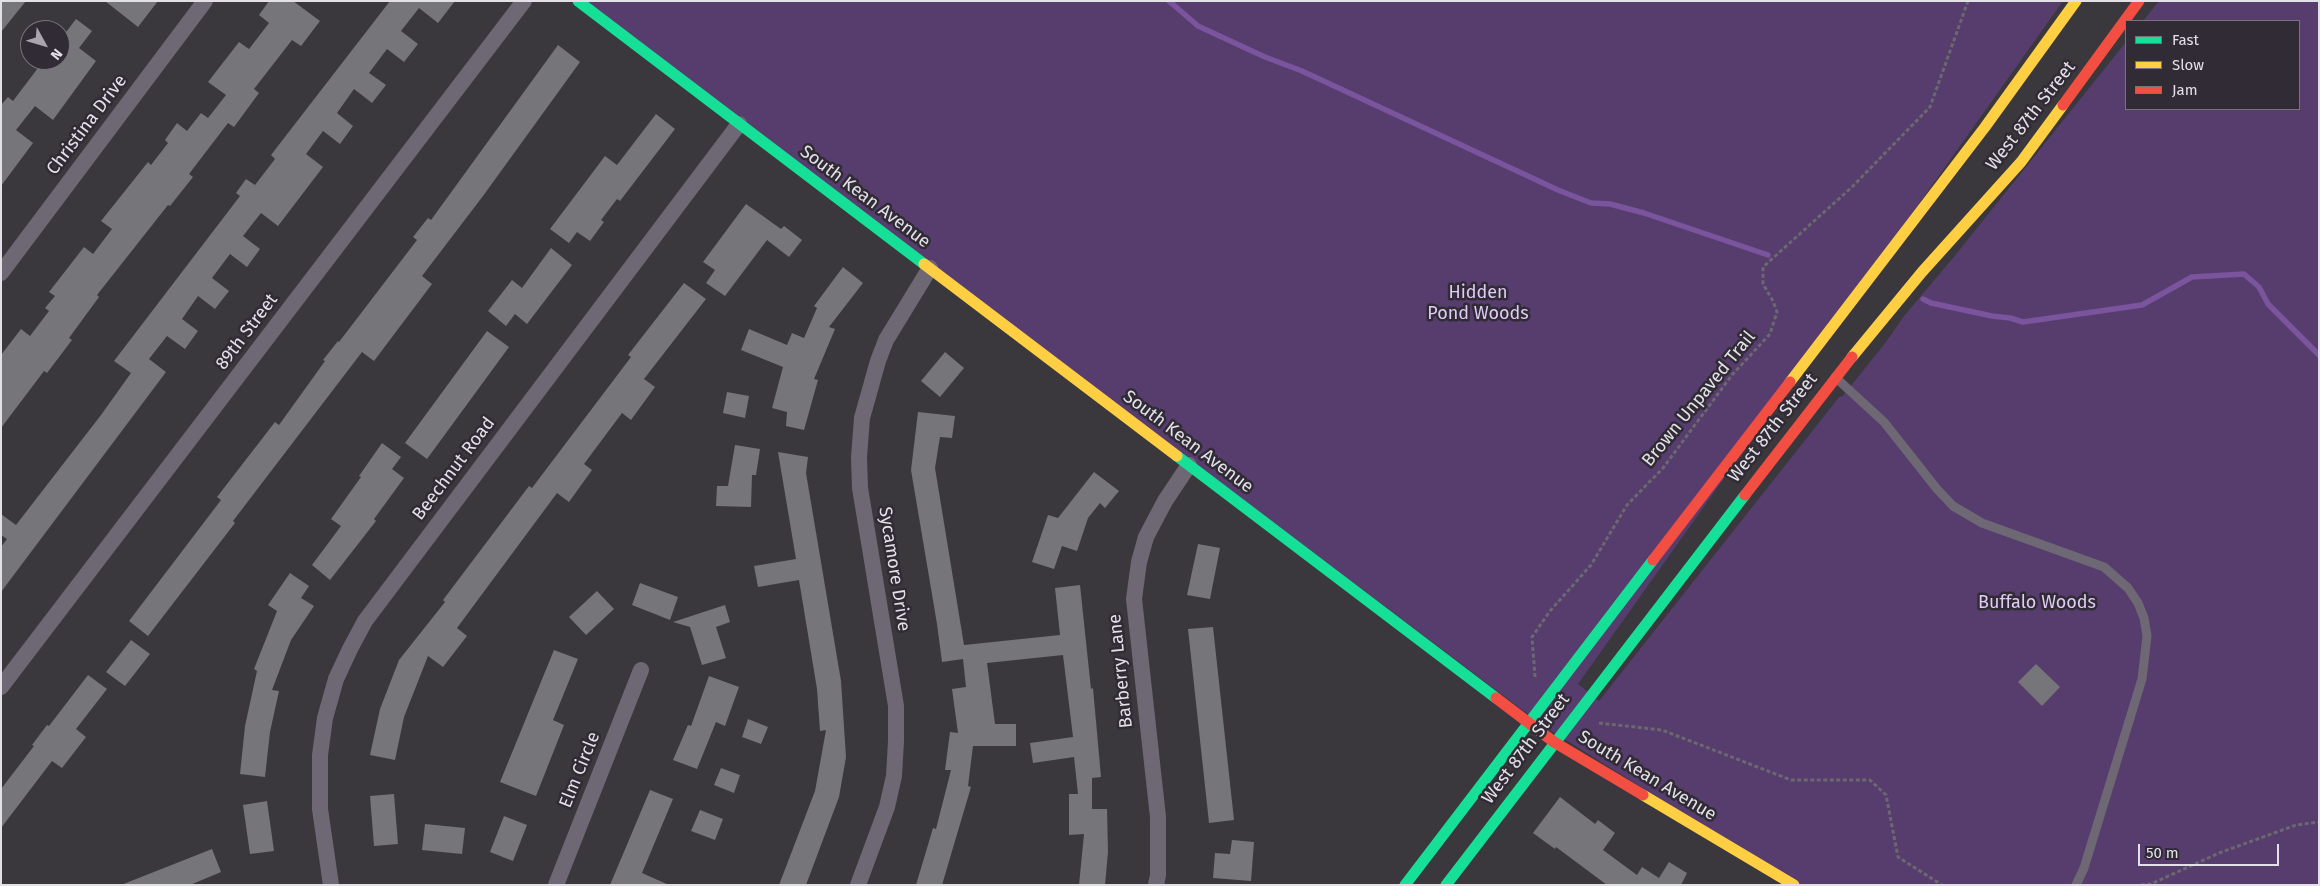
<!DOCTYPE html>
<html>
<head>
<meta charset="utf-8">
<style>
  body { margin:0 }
  #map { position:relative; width:2320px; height:886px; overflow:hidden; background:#3a383d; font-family:"Fira Sans",sans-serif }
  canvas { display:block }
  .frame { position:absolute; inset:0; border:2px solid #e3e1e7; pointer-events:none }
  .legend { position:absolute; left:2125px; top:20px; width:175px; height:90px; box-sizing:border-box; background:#302b35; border:1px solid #78747c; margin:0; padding:6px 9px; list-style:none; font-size:15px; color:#e3e1e7 }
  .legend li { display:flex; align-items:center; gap:10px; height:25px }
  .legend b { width:25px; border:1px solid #78747c }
  .north { position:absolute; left:20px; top:20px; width:50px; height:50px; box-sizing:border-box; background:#302b35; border:1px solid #78747c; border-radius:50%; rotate:129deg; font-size:14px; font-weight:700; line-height:20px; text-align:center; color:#e3e1e7 }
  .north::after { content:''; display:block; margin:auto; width:18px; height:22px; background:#a8a6ac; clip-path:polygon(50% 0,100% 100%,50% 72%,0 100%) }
  .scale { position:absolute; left:2138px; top:844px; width:141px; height:22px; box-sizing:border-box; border:2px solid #e3e1e7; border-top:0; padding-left:6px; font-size:15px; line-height:18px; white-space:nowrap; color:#e3e1e7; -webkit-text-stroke:4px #302b35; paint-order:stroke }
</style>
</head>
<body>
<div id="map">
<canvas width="2320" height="886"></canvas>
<div class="frame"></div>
<ul class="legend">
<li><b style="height:6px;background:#16e098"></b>Fast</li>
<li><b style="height:6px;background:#ffcf43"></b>Slow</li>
<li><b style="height:6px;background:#f24e42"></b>Jam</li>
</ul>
<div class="north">N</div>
<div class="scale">50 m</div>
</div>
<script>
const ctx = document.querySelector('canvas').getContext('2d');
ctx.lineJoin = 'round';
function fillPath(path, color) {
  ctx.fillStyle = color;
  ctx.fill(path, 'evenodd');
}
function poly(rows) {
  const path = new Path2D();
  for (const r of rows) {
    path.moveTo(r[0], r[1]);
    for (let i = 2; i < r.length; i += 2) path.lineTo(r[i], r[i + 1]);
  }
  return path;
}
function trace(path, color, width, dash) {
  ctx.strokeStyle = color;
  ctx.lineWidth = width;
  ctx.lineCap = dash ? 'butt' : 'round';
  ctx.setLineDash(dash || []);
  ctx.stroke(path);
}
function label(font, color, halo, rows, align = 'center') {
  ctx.font = font + ' "Fira Sans",sans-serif';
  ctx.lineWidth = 5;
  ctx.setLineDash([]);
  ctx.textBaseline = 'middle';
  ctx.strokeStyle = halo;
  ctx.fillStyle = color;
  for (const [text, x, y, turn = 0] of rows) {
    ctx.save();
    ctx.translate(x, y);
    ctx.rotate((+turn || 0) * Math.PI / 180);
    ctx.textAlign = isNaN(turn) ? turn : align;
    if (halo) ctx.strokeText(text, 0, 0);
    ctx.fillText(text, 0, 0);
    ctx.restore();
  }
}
const green = poly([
  [581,1,2063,1,1578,684,1599,701,1840,396,1842,397,1886,342,1904,316,1953,258,2126,42,2126,109,2299,109,2299,21,2143,21,2159,1,2319,1,2319,885,1798,885,1545,727]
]);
const stream = poly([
  [1169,1,1198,26,1265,57,1302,71,1558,190,1591,203,1610,204,1644,213,1768,255],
  [1923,299,1931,303,1992,316,2010,318,2023,322,2142,305,2192,277,2244,274,2259,287,2268,304,2319,355]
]);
const building = poly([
  [1,1,26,1,1,32],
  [105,1,158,1,138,27],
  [269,1,293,1,320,21,301,46,292,40,254,89,259,93,234,127,228,123,189,174,193,177,170,206,168,205,97,295,99,297,69,338,72,340,47,373,44,371,1,428,1,355,21,329,30,336,49,311,45,308,55,296,49,292,84,247,93,254,112,229,101,221,148,162,151,165,168,143,165,140,177,123,187,131,201,113,208,118,226,95,208,82,239,42,249,49,269,23,259,15],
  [390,1,455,1,438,23,419,8,401,31,418,44,404,62,387,49,369,73,386,85,372,103,354,89,337,113,353,126,340,144,323,131,306,154,323,167,278,226,261,213,243,236,260,249,247,267,230,254,212,278,229,291,215,309,198,296,182,319,198,331,185,349,167,336,149,359,166,372,1,592,1,547,7,539,1,535,1,514,16,525,101,415,131,373,114,361,240,196,236,193,246,179,255,185,275,159,271,155],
  [76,19,92,31,79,48,96,61,53,120,35,106,16,130,33,143,1,186,1,105,8,97,13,101,44,60,60,60,60,40],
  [558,45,580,62,483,196,422,276,432,284,374,361,362,352,233,521,235,523,148,636,129,621,221,500,217,497,275,422,279,425,325,361,323,360,338,341,339,342,417,240,413,237,428,218,431,220],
  [656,114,675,129,620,201,617,199,601,220,604,222,590,241,577,232,569,243,550,229,605,156,617,165],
  [746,204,781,229,784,226,802,240,789,257,767,240,725,296,706,283,715,270,703,262],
  [551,248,572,265,527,324,515,314,506,326,488,311,512,280,522,288],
  [843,267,863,283,829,327,835,329,814,379,818,380,804,430,786,426,787,412,772,408,783,367,741,350,749,329,787,345,792,333,804,338,817,308,814,306],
  [684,283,706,299,644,379,655,387,631,420,622,413,584,464,592,470,569,502,557,493,457,628,467,636,443,667,428,656,404,717,395,760,370,755,380,709,399,660,445,602,443,600,529,486,532,488,631,357,628,355],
  [487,331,509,347,427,459,405,443],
  [945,352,964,368,940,397,921,381],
  [727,392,749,396,745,418,723,413],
  [918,412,955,416,952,438,940,437,935,468,964,645,1060,635,1055,588,1080,585,1091,689,1093,688,1101,777,1092,778,1092,809,1107,809,1108,852,1105,885,1079,885,1084,834,1069,835,1069,794,1078,794,1074,757,1033,763,1030,743,1073,737,1063,655,987,663,995,724,1016,724,1016,746,973,746,968,786,971,787,942,885,916,885,933,828,936,829,951,770,945,770,950,732,958,733,952,689,966,687,963,659,942,662,937,624,911,470],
  [382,443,401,457,392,469,404,478,374,519,376,521,330,580,312,565,341,526,331,519,361,477,359,476],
  [735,445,760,449,756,475,752,475,751,507,716,506,717,486,728,486],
  [778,452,808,457,806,473,841,681,846,757,839,797,806,885,779,885,815,791,826,730,820,731,817,689,799,580,758,587,754,566,796,559],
  [1094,472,1119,491,1105,508,1100,503,1088,518,1077,551,1062,546,1054,569,1032,562,1048,515,1058,518],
  [1198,544,1220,548,1210,599,1187,595],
  [290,573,309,586,301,598,314,606,291,640,272,690,279,691,270,732,265,777,240,774,245,726,257,671,254,669,277,611,268,605],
  [640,583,678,597,670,620,632,605],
  [597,591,614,609,586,635,569,617],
  [725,605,730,622,716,627,726,658,702,665,690,627,673,622],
  [1213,627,1234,820,1209,823,1188,629],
  [131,640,150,654,125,686,106,672],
  [554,650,578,659,553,720,564,725,536,796,500,782],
  [2036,664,2060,687,2042,706,2018,682],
  [88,675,107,689,76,729,86,737,62,768,52,761,1,828,1,789,34,746,32,745,47,725,49,726],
  [709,676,739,687,725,726,716,722,697,769,673,760,688,725,691,726],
  [748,719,768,727,761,744,742,737],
  [721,768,740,775,734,793,714,785],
  [650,790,673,799,642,873,669,885,610,885],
  [394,794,398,844,374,846,370,796],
  [1560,797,1595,824,1598,820,1615,833,1603,850,1637,875,1642,867,1659,878,1669,862,1687,873,1681,885,1607,885,1556,847,1555,849,1533,833],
  [267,801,274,851,250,854,243,805],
  [700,810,723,819,715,840,691,831],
  [504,816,527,825,513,861,490,852],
  [425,824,465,828,462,854,422,850],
  [1232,840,1254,842,1251,881,1213,878,1215,853,1230,854],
  [212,849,221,872,190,885,121,885]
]);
const path = poly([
  [1535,677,1532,637,1550,611,1591,565,1627,505,1663,468,1732,375,1770,334,1777,312,1773,301,1763,284,1763,267,1852,187,1930,107,1968,1],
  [1599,723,1662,730,1791,780,1870,780,1886,795,1898,857,1942,885],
  [2141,885,2151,884,2219,853,2296,825,2319,822]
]);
const lane = poly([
  [1835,377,1884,422,1937,489,1953,506,1982,523,2104,567,2128,588,2138,603,2144,618,2147,636,2142,679,2084,868,2076,885]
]);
const street = poly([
  [1,273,205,1],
  [1,687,524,1],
  [331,885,320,809,320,755,325,718,336,679,350,649,365,621,739,124],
  [556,885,641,670],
  [858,885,887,807,894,776,896,741,896,706,860,488,859,457,862,418,878,361,886,340,930,268],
  [1156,885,1158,875,1158,817,1134,599,1139,562,1146,537,1165,501,1189,465]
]);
const fast = poly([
  [578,1,924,264],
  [1177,456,1496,698],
  [1405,885,1653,560],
  [1446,885,1745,495]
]);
const slow = poly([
  [924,264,1177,456],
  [1852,357,1922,272,2021,162,2063,105],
  [1790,382,1985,127,2076,1],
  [1643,795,1794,885]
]);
const jam = poly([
  [2063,105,2139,1],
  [1745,495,1852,357],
  [1653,560,1790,382],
  [1496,698,1554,742,1643,795]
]);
const streetNames = [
  ["West 87th Street",2031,116,-52],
  ["Christina Drive",87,125,-53],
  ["South Kean Avenue",865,197,37],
  ["89th Street",247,332,-53],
  ["Brown Unpaved Trail",1699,399,-51],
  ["West 87th Street",1773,428,-52],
  ["South Kean Avenue",1188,442,37],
  ["Beechnut Road",454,469,-53],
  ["Sycamore Drive",894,569,81],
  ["Barberry Lane",1121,671,-96],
  ["West 87th Street",1526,749,-53],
  ["Elm Circle",580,770,-68],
  ["South Kean Avenue",1647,776,31]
];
const parkNames = [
  ["Hidden",1478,293],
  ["Pond Woods",1478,314],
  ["Buffalo Woods",2037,603]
];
fillPath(green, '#563d6d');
trace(stream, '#7a549d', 5.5);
fillPath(building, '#767579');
trace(path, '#6b6870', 3, [4, 2.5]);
trace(lane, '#6e6874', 9);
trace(street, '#6e6874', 16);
trace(fast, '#16e098', 11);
trace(slow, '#ffcf43', 11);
trace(jam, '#f24e42', 11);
label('18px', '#e3e1e7', '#302b35', streetNames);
label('18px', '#dfcbf6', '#302b35', parkNames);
</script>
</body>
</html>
